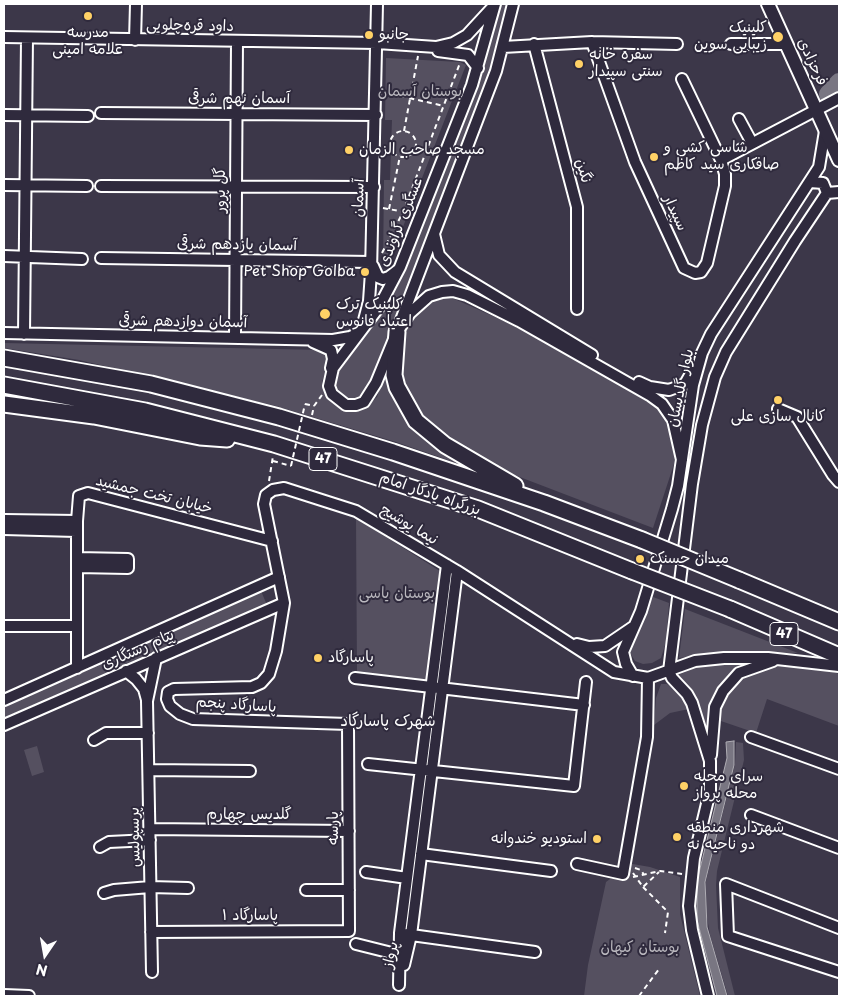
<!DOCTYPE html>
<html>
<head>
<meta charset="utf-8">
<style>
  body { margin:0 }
  #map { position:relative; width:843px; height:1000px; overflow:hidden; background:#3c3749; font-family:"Playpen Sans",sans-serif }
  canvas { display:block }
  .frame { position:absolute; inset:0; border:5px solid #fff; pointer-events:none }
  .north { position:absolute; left:20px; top:930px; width:50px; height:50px; -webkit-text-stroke:4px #2f2a3d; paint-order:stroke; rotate:192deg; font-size:14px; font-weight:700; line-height:20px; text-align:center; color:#fff }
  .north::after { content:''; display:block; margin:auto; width:18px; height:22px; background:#fff; clip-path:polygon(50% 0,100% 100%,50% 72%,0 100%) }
</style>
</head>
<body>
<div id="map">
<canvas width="843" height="1000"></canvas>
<div class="frame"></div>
<div class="north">N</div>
</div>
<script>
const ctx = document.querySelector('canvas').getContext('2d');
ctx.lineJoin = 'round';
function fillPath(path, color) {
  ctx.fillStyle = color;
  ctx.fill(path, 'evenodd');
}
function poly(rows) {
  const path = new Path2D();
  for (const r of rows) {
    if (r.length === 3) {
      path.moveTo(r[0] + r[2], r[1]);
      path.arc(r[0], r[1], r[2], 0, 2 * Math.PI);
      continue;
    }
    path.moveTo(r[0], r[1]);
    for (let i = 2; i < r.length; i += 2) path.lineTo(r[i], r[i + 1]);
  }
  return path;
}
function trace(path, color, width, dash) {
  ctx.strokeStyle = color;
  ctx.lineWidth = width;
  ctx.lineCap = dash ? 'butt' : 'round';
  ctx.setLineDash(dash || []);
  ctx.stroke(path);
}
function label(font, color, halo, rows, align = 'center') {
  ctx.font = font + ' "Playpen Sans","Playpen Sans Arabic",sans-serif';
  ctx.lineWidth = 4;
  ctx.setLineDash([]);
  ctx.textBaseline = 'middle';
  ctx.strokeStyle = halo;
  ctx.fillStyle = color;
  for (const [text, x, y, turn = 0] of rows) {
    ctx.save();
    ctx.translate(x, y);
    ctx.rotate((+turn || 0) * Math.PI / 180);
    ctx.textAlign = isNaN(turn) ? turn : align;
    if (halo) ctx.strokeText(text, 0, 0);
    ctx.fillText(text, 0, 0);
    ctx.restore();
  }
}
const green = poly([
  [501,4,508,4,487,79,370,385,360,397,353,399,346,398,338,392,335,384,336,376,397,288,481,78],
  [386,58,460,62,466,65,387,268,383,266,384,180,390,180,392,120,385,120],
  [450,297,533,334,613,379,660,410,671,429,675,445,674,464,653,528,504,471,459,446,426,421,413,408,398,374,405,334,413,315,431,300],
  [4,343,322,350,329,355,329,360,322,382,327,396,342,408,356,411,364,409,377,397,393,349,392,389,468,467,396,442,276,406,79,360,4,348],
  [356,518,443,573,426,681,357,673],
  [261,591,267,605,4,720,4,705],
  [653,597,669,603,666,642,661,658,652,663,643,664,635,661,629,651],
  [685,609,798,653,699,655,679,658],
  [765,662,752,664,711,709,707,724,709,742,696,696,684,683,673,677,708,663],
  [785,664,819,667,839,674,839,726,767,699,756,733,718,720,722,700,742,675,768,666],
  [661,684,667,684,678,692,689,709,670,713,654,725,656,698],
  [736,742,743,743,744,760,717,871,716,885,718,928,735,996,728,996,710,935,706,911,706,881,735,764],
  [37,746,44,772,32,776,24,750],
  [627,863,650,867,680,877,680,914,700,996,584,996,588,965,606,882,610,879,624,878]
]);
const water = poly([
  [734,741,734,765,705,882,707,927,727,996,717,996,697,920,697,881,727,758,726,742,734,741]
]);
const river = poly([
  [828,94,839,82]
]);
const path = poly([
  [383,92,444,106],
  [404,131,418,56],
  [403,144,13],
  [414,149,429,153],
  [383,208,410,213],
  [389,209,400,156],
  [382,253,403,212,460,63],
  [305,404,314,406],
  [312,415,314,406,322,395],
  [273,461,291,466],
  [269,481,273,456],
  [635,868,641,870,644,875],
  [633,873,643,887,659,872],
  [633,877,660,871,682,874],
  [643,887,668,912,665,933],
  [639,996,659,969]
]);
const minor = poly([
  [495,4,472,85,400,267,379,307,333,368,329,386,332,394,346,405,356,405,364,402,376,383,397,332,410,313,429,296,442,292,453,291,467,295,519,321,651,396,662,404,673,420,682,460],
  [4,37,377,43,436,47,453,43,467,35,491,9],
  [135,40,136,4],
  [592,42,677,44],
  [534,44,577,207,577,309],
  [731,44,786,44],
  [503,47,592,42,635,162,684,268,695,273,701,272,707,263,725,186,725,174,721,160,682,79],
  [438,51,468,55,478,68],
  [101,113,376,115],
  [4,115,88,116],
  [739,119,752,143],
  [721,160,839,98],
  [810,182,823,183,827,193],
  [4,185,87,186],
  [101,186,374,187],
  [827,193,839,192],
  [434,234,439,255,455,272,592,355],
  [4,256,82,259],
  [101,258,371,262],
  [373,266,378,277,383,279,389,277,398,270],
  [401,320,496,71,513,4],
  [363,324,369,301,371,272,377,4],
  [4,333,333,340,350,337,359,333],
  [24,334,27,38],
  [235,338,237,42],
  [313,342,331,350,333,359,331,368],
  [639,382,650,387,669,390,685,384,693,370],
  [778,409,797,417,833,475,839,482],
  [4,520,77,521],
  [4,529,76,531],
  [77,567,128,568,128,559,77,558],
  [4,626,77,626],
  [577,644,589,647,605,646,633,627],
  [77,668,77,521,79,496,88,493,272,541],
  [126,671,136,679,144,689,147,700],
  [633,676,626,664,623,652,641,611,672,509,678,486,693,385,702,353,711,334,819,167,825,131],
  [355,678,584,705],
  [4,700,279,577],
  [4,725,284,603],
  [751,737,839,769],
  [94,740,106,733,148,733],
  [711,755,715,707,723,691,739,673,773,661],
  [368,764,574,786,586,682],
  [149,770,250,771],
  [751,815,839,848],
  [149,829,349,831],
  [100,847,109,842,150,840],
  [421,854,551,871],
  [577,864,623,874,647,737,648,678],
  [366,872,407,878],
  [306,890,349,890],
  [104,893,114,890,150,887,188,888],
  [839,928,726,884,728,936,839,972],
  [151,932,349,931,348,724,193,719,180,714,170,706,167,699,168,692,174,689,252,687,261,683,269,674,276,651,284,603,264,504,266,495,273,490,284,488,356,511,457,571,614,672,648,678,695,661,724,658,768,658,839,666],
  [404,934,535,952],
  [356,944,400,955],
  [404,965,411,935,457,571],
  [152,972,147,701,156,658],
  [399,985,400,933,447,565],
  [4,995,29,996],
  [708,996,692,930,689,906,694,858,710,791,710,761,692,703,687,694,672,678,669,671,692,484,702,425,715,377,726,352,795,241,827,193]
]);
const major = poly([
  [768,4,839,160]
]);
const highway = poly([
  [397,332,394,375,397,387,416,421,445,445,515,486],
  [4,358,151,384,279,417,393,452,544,503,642,540],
  [4,385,145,411,274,444,478,509,632,571],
  [4,404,94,416,200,437,227,439],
  [739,580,839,622],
  [730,609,839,656]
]);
const pathBridge = poly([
  [291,466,305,404]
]);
const highwayBridge = poly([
  [642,540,739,580],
  [632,571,730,609]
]);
const markers = [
  [88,16,5,"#ffd166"],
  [369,35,5,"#ffd166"],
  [778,37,6,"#ffd166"],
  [579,64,5,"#ffd166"],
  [349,150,5,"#ffd166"],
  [654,157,5,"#ffd166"],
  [365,272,5,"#ffd166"],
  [325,314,6,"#ffd166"],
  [778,400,5,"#ffd166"],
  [640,559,5,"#ffd166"],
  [318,658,5,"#ffd166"],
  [684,786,5,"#ffd166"],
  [677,837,5,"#ffd166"],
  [597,839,5,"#ffd166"]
];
const shields = [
  [323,459,28],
  [784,634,28]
];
const shieldNames = [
  ["47",323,459],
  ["47",784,634]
];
const streetNames = [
  ["داود قره‌چلویی",190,26,1],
  ["فرحزادی",812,62,65],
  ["آسمان نهم شرقی",239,99],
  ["نگین",583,171,75],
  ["گل پرور",221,190,-90],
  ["آسمان",359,198,-88],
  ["سپیدار",675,213,65],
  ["عسگری گراوندی",401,222,-68],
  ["آسمان یازدهم شرقی",237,245,1],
  ["آسمان دوازدهم شرقی",183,322,1],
  ["بلوار گلدیسان",681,388,-78],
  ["بزرگراه یادگار امام",430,494,19],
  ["خیابان تخت جمشید",154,495,14],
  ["نیما یوشیج",409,525,31],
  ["پیام رستگاری",138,650,-24],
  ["پاسارگاد پنجم",236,705,4],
  ["گلدیس چهارم",249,815],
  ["پارسه",334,828,-90],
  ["پرسپولیس",135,837,-91],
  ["پاسارگاد ۱",250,916],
  ["پرواز",391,955,-77]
];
const poiNames = [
  ["کلینیک",767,28,"right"],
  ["زیبایی سوین",767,45,"right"],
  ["مدرسه",88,33,"center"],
  ["علامه امینی",88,50,"center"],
  ["جانبو",379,35],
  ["سفره خانه",589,55],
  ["سنتی سپیدار",589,72],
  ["شاسی کشی و",664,148],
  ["صافکاری سید کاظم",664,165],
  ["مسجد صاحب الزمان",359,150],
  ["Pet Shop Golba",355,272,"right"],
  ["کلینیک ترک",336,305],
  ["اعتیاد فانوس",336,322],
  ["کانال سازی علی",778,417,"center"],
  ["میدان حسنک",650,559],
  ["پاسارگاد",328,658],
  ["سرای محله",694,777],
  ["محله پرواز",694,794],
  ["شهرداری منطقه",687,828],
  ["دو ناحیه نه",687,845],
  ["استودیو خندوانه",587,839,"right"]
];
const parkNames = [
  ["بوستان آسمان",420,92],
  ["بوستان یاسی",397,594],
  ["بوستان کیهان",640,948]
];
const neighbourhoodNames = [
  ["شهرک پاسارگاد",388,722]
];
fillPath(green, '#555060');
fillPath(water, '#797682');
trace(water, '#afadb4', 1);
trace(river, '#797682', 18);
trace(minor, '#fff', 14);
trace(major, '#fff', 16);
trace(highway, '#fff', 19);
trace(path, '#fff', 2, [5, 4]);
trace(minor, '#2f2a3d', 10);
trace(major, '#2f2a3d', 12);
trace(highway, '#2f2a3d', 15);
trace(highwayBridge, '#fff', 19, []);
trace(pathBridge, '#fff', 2, [5, 4]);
trace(highwayBridge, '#2f2a3d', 15);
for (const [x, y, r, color] of markers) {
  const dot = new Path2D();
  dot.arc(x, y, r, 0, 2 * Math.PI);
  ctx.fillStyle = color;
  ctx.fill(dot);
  trace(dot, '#2f2a3d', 2);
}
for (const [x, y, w] of shields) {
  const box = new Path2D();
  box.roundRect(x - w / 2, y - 11.5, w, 23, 4);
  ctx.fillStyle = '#2f2a3d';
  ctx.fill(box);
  trace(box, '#fff', 1);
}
label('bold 14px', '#fff', null, shieldNames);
label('15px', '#fff', '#2f2a3d', streetNames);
label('15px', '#fff', '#2f2a3d', poiNames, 'left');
label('15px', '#bbb9bf', '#2f2a3d', parkNames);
label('16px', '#fff', '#2f2a3d', neighbourhoodNames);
</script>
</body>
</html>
